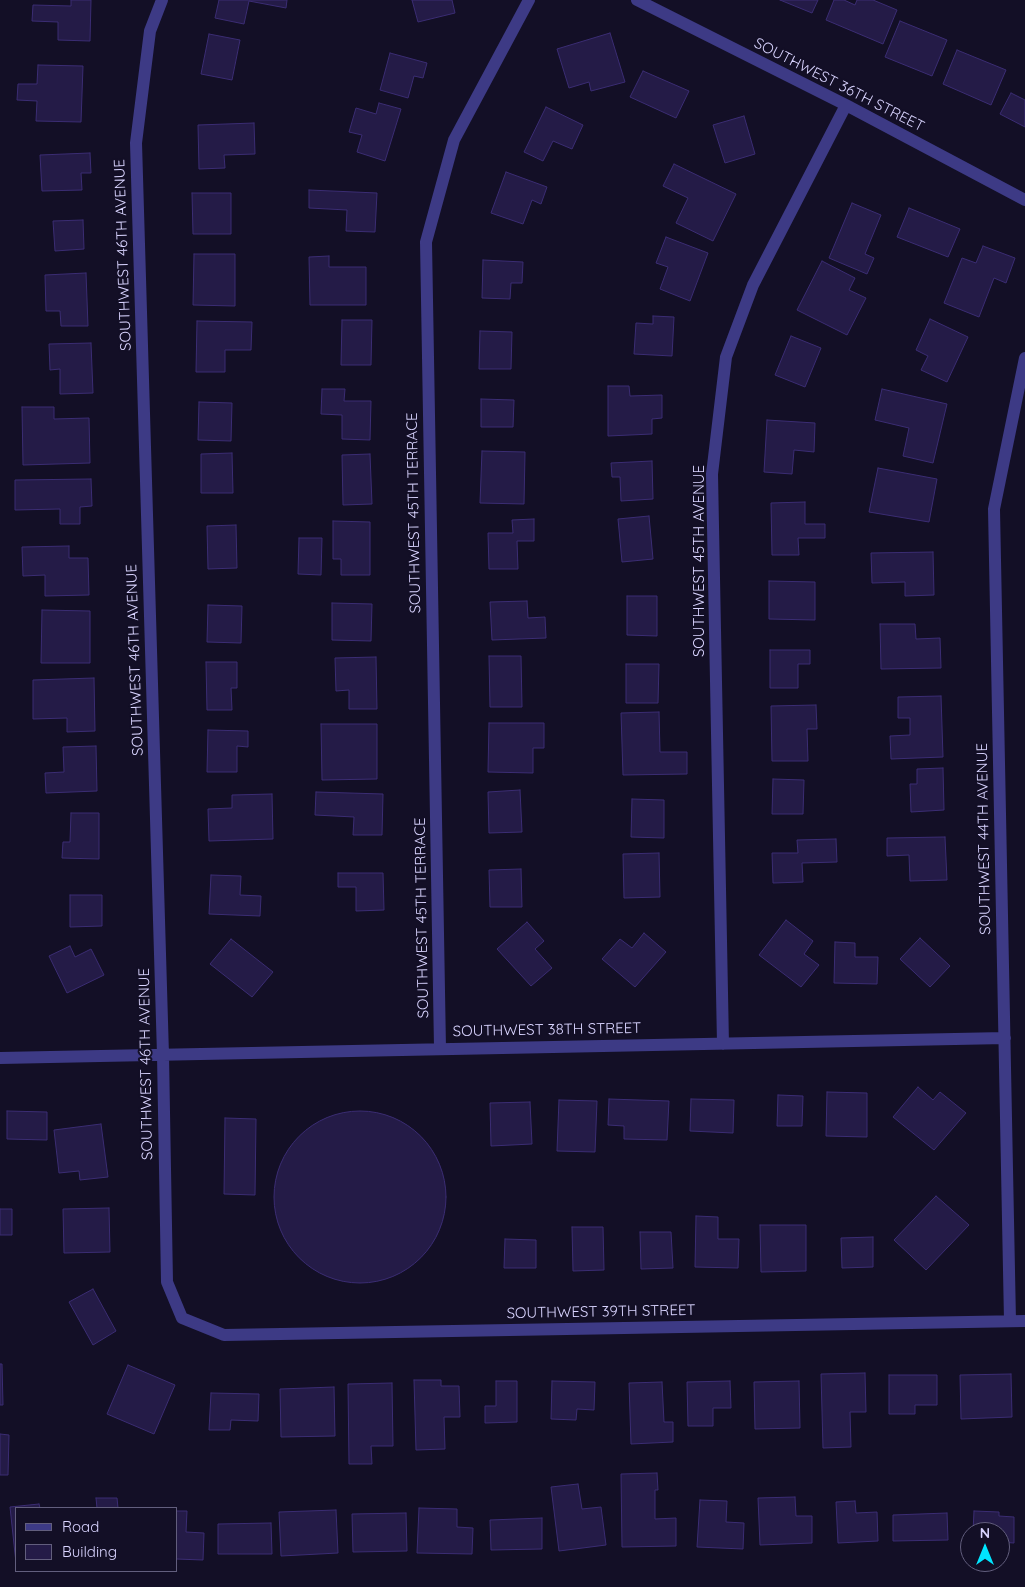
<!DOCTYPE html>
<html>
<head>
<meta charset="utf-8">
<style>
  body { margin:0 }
  #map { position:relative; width:1025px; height:1587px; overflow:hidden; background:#130f26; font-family:Quicksand,sans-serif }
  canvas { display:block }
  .legend { position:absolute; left:15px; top:1507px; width:162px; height:65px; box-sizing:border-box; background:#130f26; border:1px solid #625e7d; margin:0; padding:6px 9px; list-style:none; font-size:15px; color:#d9d4ff }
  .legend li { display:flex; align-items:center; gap:10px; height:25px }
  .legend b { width:25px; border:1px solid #625e7d }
  .north { position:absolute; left:960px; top:1522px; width:50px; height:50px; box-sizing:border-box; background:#130f26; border:1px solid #625e7d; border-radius:50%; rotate:0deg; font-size:14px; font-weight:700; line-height:20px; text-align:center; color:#d9d4ff }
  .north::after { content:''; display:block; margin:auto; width:18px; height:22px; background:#00e5ff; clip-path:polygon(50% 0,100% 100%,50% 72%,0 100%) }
</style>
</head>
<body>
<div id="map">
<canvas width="1025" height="1587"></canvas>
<ul class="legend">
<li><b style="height:6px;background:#3d3a85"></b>Road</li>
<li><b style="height:14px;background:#241b47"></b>Building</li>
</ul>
<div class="north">N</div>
</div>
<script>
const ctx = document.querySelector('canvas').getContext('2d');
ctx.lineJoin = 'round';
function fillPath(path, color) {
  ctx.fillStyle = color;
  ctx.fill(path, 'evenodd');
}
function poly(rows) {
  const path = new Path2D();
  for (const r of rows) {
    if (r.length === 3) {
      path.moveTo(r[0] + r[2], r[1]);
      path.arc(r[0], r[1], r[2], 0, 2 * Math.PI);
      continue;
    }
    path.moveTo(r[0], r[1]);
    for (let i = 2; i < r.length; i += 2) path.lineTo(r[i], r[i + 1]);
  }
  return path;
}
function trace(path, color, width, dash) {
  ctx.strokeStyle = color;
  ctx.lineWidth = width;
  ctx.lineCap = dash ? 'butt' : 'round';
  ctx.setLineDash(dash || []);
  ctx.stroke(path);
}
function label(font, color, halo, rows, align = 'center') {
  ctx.font = font + ' Quicksand,sans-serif';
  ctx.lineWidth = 4;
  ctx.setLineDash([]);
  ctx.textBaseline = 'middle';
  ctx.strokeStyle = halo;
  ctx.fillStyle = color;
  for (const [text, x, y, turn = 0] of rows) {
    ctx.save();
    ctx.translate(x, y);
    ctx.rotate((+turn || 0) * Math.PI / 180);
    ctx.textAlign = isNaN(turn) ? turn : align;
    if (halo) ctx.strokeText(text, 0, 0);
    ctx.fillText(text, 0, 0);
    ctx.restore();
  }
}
const building = poly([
  [71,0,91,0,90,41,58,40,58,22,32,21,33,5,71,6,71,0],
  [219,0,287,0,286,8,249,1,244,24,215,18,219,0],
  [412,0,452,0,455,13,418,22,412,0],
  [780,0,818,0,812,13,780,0],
  [834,0,844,0,855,5,857,0,873,0,897,10,883,44,826,20,834,0],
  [900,21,947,40,932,76,885,57,900,21],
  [610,33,625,82,591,91,589,82,569,88,557,49,610,33],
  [209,34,240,40,232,80,201,74,209,34],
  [957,50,1006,70,991,105,943,84,957,50],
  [390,53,427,63,423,78,414,76,408,98,380,90,390,53],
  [38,65,83,66,81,122,36,121,37,101,17,100,18,84,37,84,38,65],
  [643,71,689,91,676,118,630,97,643,71],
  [1011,93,1025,100,1025,127,1000,114,1011,93],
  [379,103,401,109,385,161,357,152,362,135,349,132,356,108,376,114,379,103],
  [546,107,583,125,572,149,553,141,543,161,524,152,546,107],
  [744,116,755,154,725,163,713,125,744,116],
  [254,123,255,154,224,155,225,168,199,169,198,125,254,123],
  [90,153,91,173,81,173,82,190,42,191,40,155,90,153],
  [674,164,736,194,713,241,676,223,688,198,663,186,674,164],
  [506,172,547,187,541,204,532,200,523,224,491,213,506,172],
  [309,190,377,193,375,232,346,231,347,210,309,208,309,190],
  [192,193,231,193,231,234,193,234,192,193],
  [852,203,881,215,865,254,874,258,867,274,829,258,852,203],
  [909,208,960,229,948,257,897,237,909,208],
  [83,220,84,249,55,251,53,221,83,220],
  [666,237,708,253,690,301,660,289,668,267,656,263,666,237],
  [983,246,1015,258,1006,283,994,278,979,317,944,303,962,258,976,263,983,246],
  [194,254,235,254,235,306,193,305,194,254],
  [329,256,329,267,366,267,366,305,310,305,309,257,329,256],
  [483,260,523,262,522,283,511,283,510,299,482,298,483,260],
  [822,261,855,278,849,290,866,298,847,335,797,310,822,261],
  [86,273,88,326,61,326,60,311,46,311,45,275,86,273],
  [653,316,674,317,672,356,634,354,636,323,653,324,653,316],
  [930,319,968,337,947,382,921,370,928,356,916,350,930,319],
  [342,320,372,320,371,365,341,365,342,320],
  [197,321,252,322,251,350,225,350,225,372,196,372,197,321],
  [480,331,512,332,511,369,479,369,480,331],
  [791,336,821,348,805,387,775,375,791,336],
  [91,343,93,393,60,394,60,369,50,370,49,344,91,343],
  [608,386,629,386,630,396,662,395,662,418,652,419,652,434,608,436,608,386],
  [322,389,345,389,344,401,371,401,370,440,342,439,342,415,321,414,322,389],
  [882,389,947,404,933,463,903,456,909,428,875,420,882,389],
  [481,399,514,400,513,427,481,427,481,399],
  [199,402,232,403,231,441,198,440,199,402],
  [22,407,54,407,54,419,89,418,90,463,23,465,22,407],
  [767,420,815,423,814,452,794,450,792,474,764,472,767,420],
  [482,451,525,452,524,504,480,503,482,451],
  [232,453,233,493,201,493,201,454,232,453],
  [370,454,372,504,343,505,342,455,370,454],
  [652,461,653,499,621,501,620,477,612,477,611,463,652,461],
  [878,468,937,479,929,522,869,512,878,468],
  [91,479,92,506,80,507,80,524,60,524,60,509,15,510,15,480,91,479],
  [805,502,805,524,825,524,825,538,798,538,799,555,772,555,771,503,805,502],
  [649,516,653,559,622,562,618,519,649,516],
  [534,519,534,541,517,541,518,569,489,569,488,533,513,533,512,520,534,519],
  [333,521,370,522,370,575,341,575,341,559,333,559,333,521],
  [236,525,237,568,208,569,207,526,236,525],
  [299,538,322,538,321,575,298,574,299,538],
  [69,546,69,558,88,558,89,595,45,596,45,575,23,576,22,547,69,546],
  [933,552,934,595,905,596,905,582,872,583,871,553,933,552],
  [769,581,815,582,815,620,769,619,769,581],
  [627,596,657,596,657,636,627,635,627,596],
  [527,601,528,618,545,617,546,638,492,640,490,602,527,601],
  [332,603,372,604,371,641,332,640,332,603],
  [208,605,242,606,241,643,207,642,208,605],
  [42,610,90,611,90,663,41,663,42,610],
  [880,624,915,624,916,639,940,638,941,668,881,669,880,624],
  [770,650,810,650,810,664,798,664,798,688,770,688,770,650],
  [489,656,521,656,522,707,490,707,489,656],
  [376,657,377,709,349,709,349,690,336,691,335,658,376,657],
  [206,662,237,662,237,688,231,688,232,710,207,710,206,662],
  [626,664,659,664,658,703,626,703,626,664],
  [94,678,95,731,67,732,67,718,33,719,33,680,94,678],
  [941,696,943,757,891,759,890,736,910,735,910,718,898,718,898,697,941,696],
  [816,705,817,729,807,729,808,761,772,761,771,706,816,705],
  [659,712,660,752,687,752,687,774,623,775,621,713,659,712],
  [489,723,544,723,544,748,533,748,533,773,488,772,489,723],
  [321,724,377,724,377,779,322,780,321,724],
  [208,730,248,731,248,747,237,746,237,772,207,772,208,730],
  [96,746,97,791,46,793,45,773,64,772,63,747,96,746],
  [943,768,944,810,911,812,910,784,917,784,917,769,943,768],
  [773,779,804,780,803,814,772,814,773,779],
  [520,790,522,832,489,833,488,792,520,790],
  [316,792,383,794,382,835,353,835,354,817,315,815,316,792],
  [272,794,273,839,209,841,208,809,232,808,232,795,272,794],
  [632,799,664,800,664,838,631,837,632,799],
  [71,813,99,813,99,859,62,858,63,842,70,842,71,813],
  [945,837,947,880,910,881,909,855,887,856,887,838,945,837],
  [836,839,837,862,802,863,803,882,773,883,772,853,798,853,797,840,836,839],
  [659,853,660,897,624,898,623,854,659,853],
  [521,869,522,907,490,907,489,870,521,869],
  [338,873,383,873,384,910,356,911,356,887,338,887,338,873],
  [211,875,241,876,240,895,261,896,260,916,209,914,211,875],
  [70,895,102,895,102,926,70,927,70,895],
  [786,920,813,941,804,954,819,965,801,987,759,955,786,920],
  [527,922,544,941,535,949,552,968,531,986,497,949,527,922],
  [644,933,666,952,635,987,602,959,620,939,632,948,644,933],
  [920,938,950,966,930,987,900,959,920,938],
  [231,939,273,972,252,997,210,964,231,939],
  [835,942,855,943,855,957,878,957,877,984,834,983,835,942],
  [70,946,75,957,91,949,104,975,67,993,49,956,70,946],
  [918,1087,933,1100,940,1092,966,1113,934,1150,893,1117,918,1087],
  [827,1092,867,1093,867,1137,826,1136,827,1092],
  [778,1095,803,1096,802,1126,777,1126,778,1095],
  [609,1099,669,1101,667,1140,624,1139,624,1126,608,1125,609,1099],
  [691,1099,734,1100,733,1133,690,1131,691,1099],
  [559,1100,597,1101,595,1152,557,1151,559,1100],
  [530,1102,532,1144,491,1146,490,1103,530,1102],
  [7,1111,47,1112,47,1140,7,1139,7,1111],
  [360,1197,86],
  [225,1118,256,1119,255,1195,224,1194,225,1118],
  [101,1124,108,1177,80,1180,79,1171,59,1173,54,1130,101,1124],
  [936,1196,969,1225,926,1270,894,1240,936,1196],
  [109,1208,110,1252,64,1253,63,1209,109,1208],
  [0,1209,12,1209,12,1235,0,1235,0,1209],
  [696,1216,718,1217,718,1239,739,1239,738,1268,695,1267,696,1216],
  [760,1225,806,1225,806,1271,761,1272,760,1225],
  [572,1227,603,1227,604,1270,573,1271,572,1227],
  [640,1232,671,1232,673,1268,641,1269,640,1232],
  [873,1237,873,1267,842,1268,841,1238,873,1237],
  [505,1239,536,1240,536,1268,504,1268,505,1239],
  [93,1289,116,1331,93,1345,69,1302,93,1289],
  [0,1364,2,1364,3,1405,0,1405,0,1364],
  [128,1365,175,1385,154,1434,107,1414,128,1365],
  [865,1373,866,1412,850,1412,851,1447,823,1448,821,1374,865,1373],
  [1011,1374,1012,1417,961,1419,960,1375,1011,1374],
  [889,1375,937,1375,937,1405,915,1405,915,1414,889,1414,889,1375],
  [414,1380,441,1380,441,1386,459,1386,460,1417,444,1417,445,1449,416,1450,414,1380],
  [496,1381,517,1381,517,1422,485,1423,485,1406,496,1406,496,1381],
  [552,1381,595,1382,594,1410,577,1409,576,1420,551,1419,552,1381],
  [730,1381,731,1408,713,1408,713,1426,688,1426,687,1382,730,1381],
  [799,1381,800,1428,755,1429,754,1382,799,1381],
  [662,1382,664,1422,673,1422,673,1442,631,1444,629,1383,662,1382],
  [392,1383,393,1446,371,1446,372,1464,349,1464,348,1384,392,1383],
  [334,1387,335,1436,281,1437,280,1389,334,1387],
  [211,1393,259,1394,258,1421,231,1420,230,1430,209,1430,211,1393],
  [0,1434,9,1435,8,1475,0,1475,0,1434],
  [657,1473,658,1490,655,1490,655,1519,676,1518,676,1546,622,1547,621,1474,657,1473],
  [578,1484,582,1509,601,1507,606,1545,559,1551,551,1487,578,1484],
  [795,1497,796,1516,812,1516,812,1543,760,1545,758,1498,795,1497],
  [96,1498,117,1498,118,1508,97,1508,96,1498],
  [700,1500,727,1501,726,1522,744,1523,743,1549,697,1547,700,1500],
  [855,1501,856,1513,877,1512,878,1541,838,1543,836,1502,855,1501],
  [39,1504,40,1508,16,1508,16,1563,10,1507,39,1504],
  [419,1508,457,1509,457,1527,473,1528,472,1554,417,1553,419,1508],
  [336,1510,338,1553,281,1556,279,1512,336,1510],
  [176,1511,187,1511,186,1532,204,1533,203,1560,176,1559,176,1511],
  [974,1511,999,1512,999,1516,1014,1517,1014,1543,1000,1542,1000,1532,973,1532,974,1511],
  [406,1513,407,1551,353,1552,352,1514,406,1513],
  [947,1513,948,1540,893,1541,893,1515,947,1513],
  [542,1518,542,1549,491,1550,490,1520,542,1518],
  [271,1523,272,1554,218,1554,218,1524,271,1523]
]);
const minor = poly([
  [162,0,150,31,136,143,163,1055,167,1282,182,1318,224,1335,1025,1321],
  [637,0,846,105,1025,200],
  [723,1044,712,474,726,357,753,285,846,105],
  [440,1048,426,242,454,140,529,0],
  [0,1058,1005,1038],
  [1010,1321,994,509,1025,358]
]);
const streetNames = [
  ["SOUTHWEST 36TH STREET",839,85,27],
  ["SOUTHWEST 46TH AVENUE",123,255,-92],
  ["SOUTHWEST 45TH TERRACE",414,513,-91],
  ["SOUTHWEST 45TH AVENUE",699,561,-90],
  ["SOUTHWEST 46TH AVENUE",135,660,-92],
  ["SOUTHWEST 44TH AVENUE",984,839,-91],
  ["SOUTHWEST 45TH TERRACE",422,918,-91],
  ["SOUTHWEST 38TH STREET",547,1030,-1],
  ["SOUTHWEST 46TH AVENUE",146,1064,-91],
  ["SOUTHWEST 39TH STREET",601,1312,-1]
];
fillPath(building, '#241b47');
trace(building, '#3b2d73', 1);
trace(minor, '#3d3a85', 12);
label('15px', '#d9d4ff', '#130f26', streetNames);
</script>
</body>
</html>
